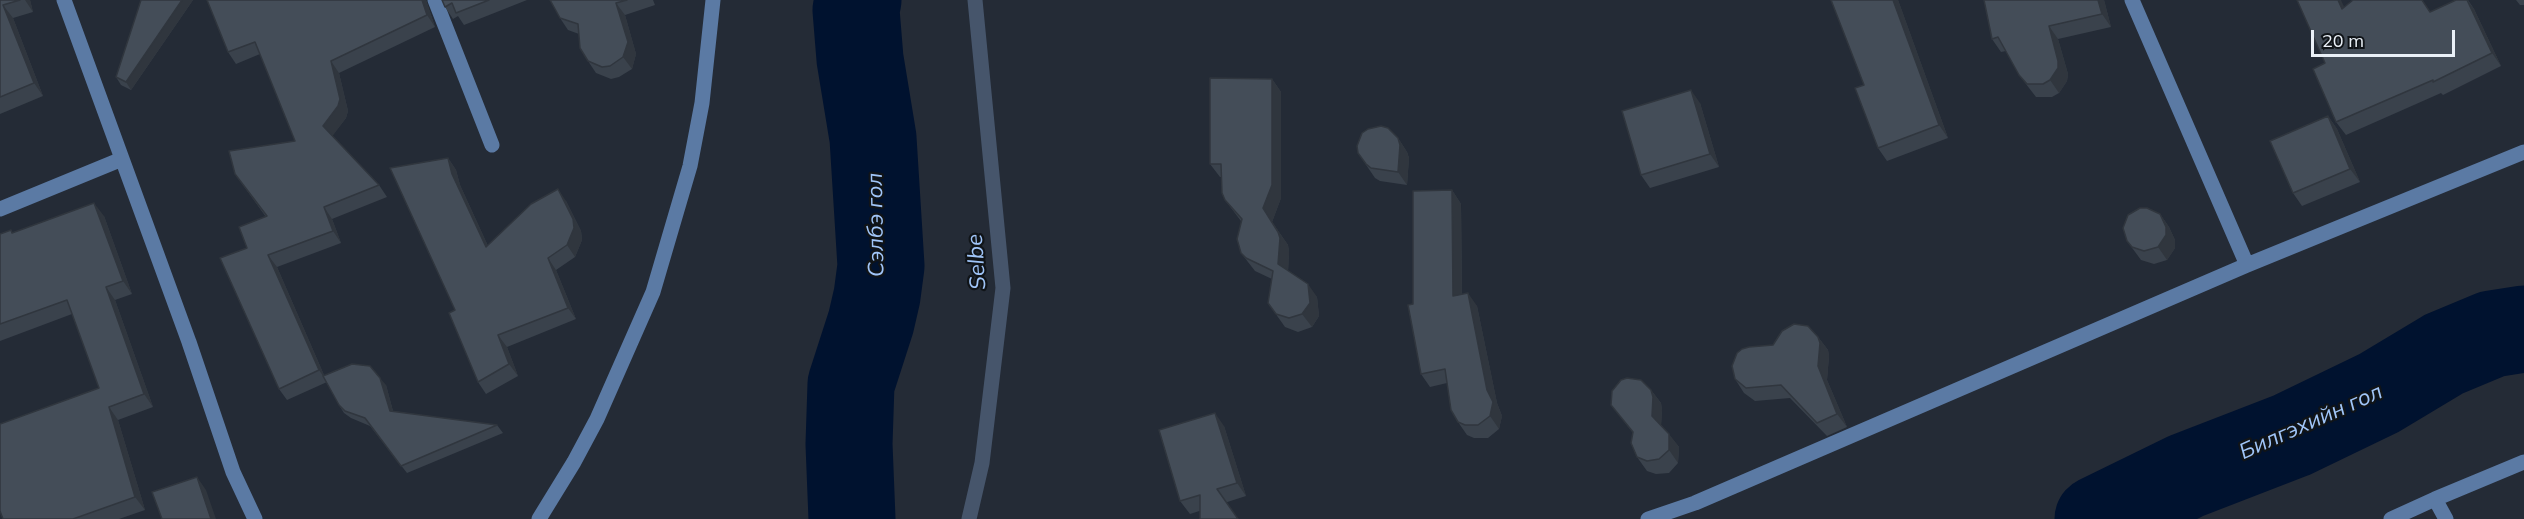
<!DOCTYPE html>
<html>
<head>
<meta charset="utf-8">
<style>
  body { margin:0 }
  #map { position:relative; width:2524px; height:519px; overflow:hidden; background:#242b36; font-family:Mulish,sans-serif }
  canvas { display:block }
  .scale { position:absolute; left:2311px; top:30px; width:144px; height:27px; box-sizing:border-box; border:3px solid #eaf0f7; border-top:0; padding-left:8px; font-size:18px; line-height:21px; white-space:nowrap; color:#eaf0f7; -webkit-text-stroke:4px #101418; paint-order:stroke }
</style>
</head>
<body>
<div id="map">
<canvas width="2524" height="519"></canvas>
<div class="scale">20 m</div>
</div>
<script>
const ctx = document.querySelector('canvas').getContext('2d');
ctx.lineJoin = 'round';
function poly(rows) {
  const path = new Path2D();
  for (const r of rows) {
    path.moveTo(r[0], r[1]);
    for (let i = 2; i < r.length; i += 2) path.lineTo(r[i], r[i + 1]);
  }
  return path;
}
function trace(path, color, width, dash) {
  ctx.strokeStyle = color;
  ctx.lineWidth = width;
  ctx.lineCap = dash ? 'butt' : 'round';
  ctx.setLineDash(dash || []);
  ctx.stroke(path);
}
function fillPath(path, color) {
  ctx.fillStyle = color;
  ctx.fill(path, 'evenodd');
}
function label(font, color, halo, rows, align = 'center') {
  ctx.font = font + ' Mulish,sans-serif';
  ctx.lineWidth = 4.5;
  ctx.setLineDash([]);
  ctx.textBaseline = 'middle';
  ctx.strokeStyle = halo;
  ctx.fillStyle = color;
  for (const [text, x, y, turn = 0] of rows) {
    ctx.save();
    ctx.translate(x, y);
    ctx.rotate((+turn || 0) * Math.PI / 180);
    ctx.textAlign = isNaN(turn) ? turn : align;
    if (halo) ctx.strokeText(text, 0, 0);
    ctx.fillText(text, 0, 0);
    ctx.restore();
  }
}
const stream = poly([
  [969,519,982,463,1003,288,975,0]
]);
const river = poly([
  [852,519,849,444,851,384,871,322,877,296,881,266,873,138,860,59,856,10,858,0],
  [2098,519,2186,476,2292,435,2379,393,2444,354,2492,334,2524,329]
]);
const minor = poly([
  [64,0,189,342,233,472,255,519],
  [435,0,492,145],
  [2132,0,2247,265],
  [0,209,122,159],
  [2435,499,2524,462],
  [539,519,574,462,597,419,653,292,690,166,702,103,713,0],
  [1648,519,1695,503,2247,265,2524,152],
  [2391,519,2435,499,2446,519]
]);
const wall = poly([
  [0,0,30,0,33,12,13,18,43,96,0,114],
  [141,0,193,0,131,90,121,85,116,77],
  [207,0,426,0,435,27,339,73,348,111,346,118,332,136,379,185,387,197,332,219,341,243,277,267,324,375,386,385,393,411,497,425,503,433,407,473,370,426,351,418,344,413,339,405,327,382,287,400,279,389,247,248,266,217,235,174,295,141,260,54,236,64,228,52],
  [442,0,527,0,464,25,458,16,453,19,445,7],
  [550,0,653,0,655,5,625,15,636,54,632,69,619,77,611,79,596,73,588,61,579,34,568,30,560,18],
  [1898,0,1948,138,1887,161,1878,148,1864,85],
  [2104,0,2111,27,2058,39,2068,74,2067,81,2059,93,2052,97,2036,97,2019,75,2006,51,2001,52,1992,39],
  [2468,0,2474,9,2501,66,2443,95,2441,93,2346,135,2336,122,2325,63,2344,7,2430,12],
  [2516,0,2524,0,2524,5,2520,5],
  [1272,79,1281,92,1281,198,1272,222,1288,245,1289,252,1288,271,1317,297,1319,316,1312,327,1298,332,1285,327,1268,303,1272,279,1255,271,1241,253,1241,221,1225,200,1221,177,1220,177,1210,164],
  [1700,103,1719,167,1650,188,1641,175],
  [2328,116,2337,129,2360,182,2302,206,2293,193],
  [1398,138,1407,152,1409,158,1407,185,1380,181,1375,178,1358,153],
  [448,158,456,170,460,185,488,246,566,201,581,231,582,240,575,257,556,270,576,319,507,347,518,376,486,394,478,382],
  [1452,190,1461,204,1462,294,1477,306,1497,403,1502,416,1499,429,1488,438,1474,438,1467,435,1458,422,1447,383,1430,387,1421,374,1413,304],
  [2160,214,2169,227,2175,240,2175,248,2167,260,2154,264,2141,260,2127,241],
  [104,216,132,294,115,300,153,407,118,420,145,510,119,519,3,519,99,388,72,314,0,341,0,234,13,233],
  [1818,337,1828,350,1829,356,1827,380,1847,427,1827,436,1790,398,1755,401,1744,393,1735,379,1773,345],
  [1651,390,1661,403,1662,410,1661,425,1679,447,1678,463,1669,473,1656,474,1647,471,1637,457,1633,433,1611,405],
  [1224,426,1246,496,1190,514,1180,501]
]);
const shadedWall = poly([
  [25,0,30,0,33,12],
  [182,0,193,0,131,90,126,82],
  [422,0,426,0,435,27,427,15],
  [1893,0,1898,0,1948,138,1939,125],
  [2098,0,2104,0,2111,27,2102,14],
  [2338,0,2341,0,2351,22,2342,9],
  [2467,0,2474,9,2501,66,2492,53],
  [616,3,625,15,636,54,632,69,623,57],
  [3,5,13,18,43,96,34,83],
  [2049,26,2058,39,2068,74,2067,81,2059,93,2050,80],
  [331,61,339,73,348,111,346,118,331,138,323,126],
  [1272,79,1281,92,1281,198,1272,222,1288,245,1289,252,1288,277,1278,264,1263,208],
  [1691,90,1700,103,1719,167,1710,154],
  [2328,116,2337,129,2360,182,2350,169],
  [1398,138,1407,152,1409,158,1407,185,1398,172],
  [448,158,456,170,460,185,494,259,486,247,452,174],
  [558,189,566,201,581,231,582,240,575,257,567,245],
  [1452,190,1461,204,1462,309,1453,296],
  [94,203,104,216,132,294,123,281],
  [324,207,332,219,341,243,333,231],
  [2160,214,2169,227,2175,240,2175,248,2167,260,2158,247],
  [268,255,277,267,327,382,319,370],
  [548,258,556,270,576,319,568,308],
  [1308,284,1317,297,1319,316,1312,327,1302,314],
  [106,287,115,300,153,407,144,394],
  [1468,293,1477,306,1497,403,1502,416,1499,429,1490,416,1487,390],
  [498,335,507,347,518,376,509,364],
  [1818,337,1828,350,1829,356,1827,380,1847,427,1837,414,1818,366],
  [380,378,386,385,395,419,390,411],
  [1651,390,1661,403,1662,410,1661,429,1652,416],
  [109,407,118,420,145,510,135,497],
  [1215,413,1224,426,1246,496,1237,483],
  [1669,434,1679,447,1678,463,1669,450],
  [197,477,206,490,216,519,211,519]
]);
const building = poly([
  [0,0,20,0,3,5,34,83,0,97,0,0],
  [141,0,182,0,126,82,116,77,141,0],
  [207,0,422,0,427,15,331,61,340,99,338,106,323,126,379,185,324,207,333,231,268,255,319,370,279,389,220,258,247,248,239,227,267,216,235,174,229,151,295,141,255,42,228,52,207,0],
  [442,0,489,0,456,13,452,3,445,7,442,0],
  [550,0,627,0,616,3,628,42,623,57,610,66,602,67,588,61,580,48,578,24,560,18,550,0],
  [1831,0,1893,0,1939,125,1878,148,1855,88,1864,85,1831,0],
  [1984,0,2098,0,2102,14,2049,26,2058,61,2058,68,2050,80,2043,84,2027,84,2019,75,1998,37,1992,39,1984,0],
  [2297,0,2338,0,2342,9,2353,0,2422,0,2430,12,2456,0,2467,0,2492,53,2433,82,2433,80,2336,122,2313,69,2325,63,2297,0],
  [1210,78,1272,79,1272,185,1263,208,1278,232,1280,238,1278,264,1308,284,1310,303,1302,314,1289,318,1276,314,1268,303,1273,271,1246,258,1241,253,1237,239,1242,219,1225,200,1222,193,1221,164,1210,164,1210,78],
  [1691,90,1710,154,1641,175,1622,111,1691,90],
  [2328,116,2350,169,2293,193,2270,141,2328,116],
  [1381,126,1388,128,1398,138,1400,145,1398,172,1371,168,1366,164,1358,153,1357,146,1362,133,1368,129,1381,126],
  [448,158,452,174,486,247,531,204,558,189,573,219,574,228,567,245,548,258,568,308,498,335,509,364,478,382,449,313,455,310,390,168,448,158],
  [1452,190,1453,296,1468,293,1487,390,1493,402,1490,416,1478,425,1465,425,1458,422,1451,410,1445,369,1421,374,1408,305,1413,304,1413,191,1452,190],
  [94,203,123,281,106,287,144,394,109,407,135,497,73,519,3,519,0,511,0,424,99,388,67,300,0,324,0,234,11,230,12,233,94,203],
  [2140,208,2147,208,2160,214,2166,227,2166,235,2158,247,2144,251,2132,247,2127,241,2123,228,2128,215,2140,208],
  [1794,324,1808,326,1818,337,1820,343,1818,366,1837,414,1817,423,1781,385,1746,388,1735,379,1732,366,1737,353,1742,349,1749,347,1773,345,1782,331,1794,324],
  [352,364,370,366,380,378,390,411,497,425,401,466,365,418,345,411,339,405,323,376,352,364],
  [1627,378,1641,380,1651,390,1653,397,1652,416,1669,434,1669,450,1659,459,1647,461,1637,457,1631,443,1633,432,1611,405,1612,391,1621,380,1627,378],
  [1215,413,1237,483,1217,489,1238,519,1200,519,1200,495,1180,501,1159,430,1215,413],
  [197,477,211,519,162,519,152,492,197,477]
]);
const waterNames = [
  ["Сэлбэ гол",876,225,-91],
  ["Selbe",977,262,-94],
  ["Билгэхийн гол",2311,422,-24]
];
trace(stream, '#46556b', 15);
trace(river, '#00122f', 87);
trace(minor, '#5b7aa4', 15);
fillPath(wall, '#3a424c');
fillPath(shadedWall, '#30363e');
fillPath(building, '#444d58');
trace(building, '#30363e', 1.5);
label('italic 22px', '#a0c5f8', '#101418', waterNames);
</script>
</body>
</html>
